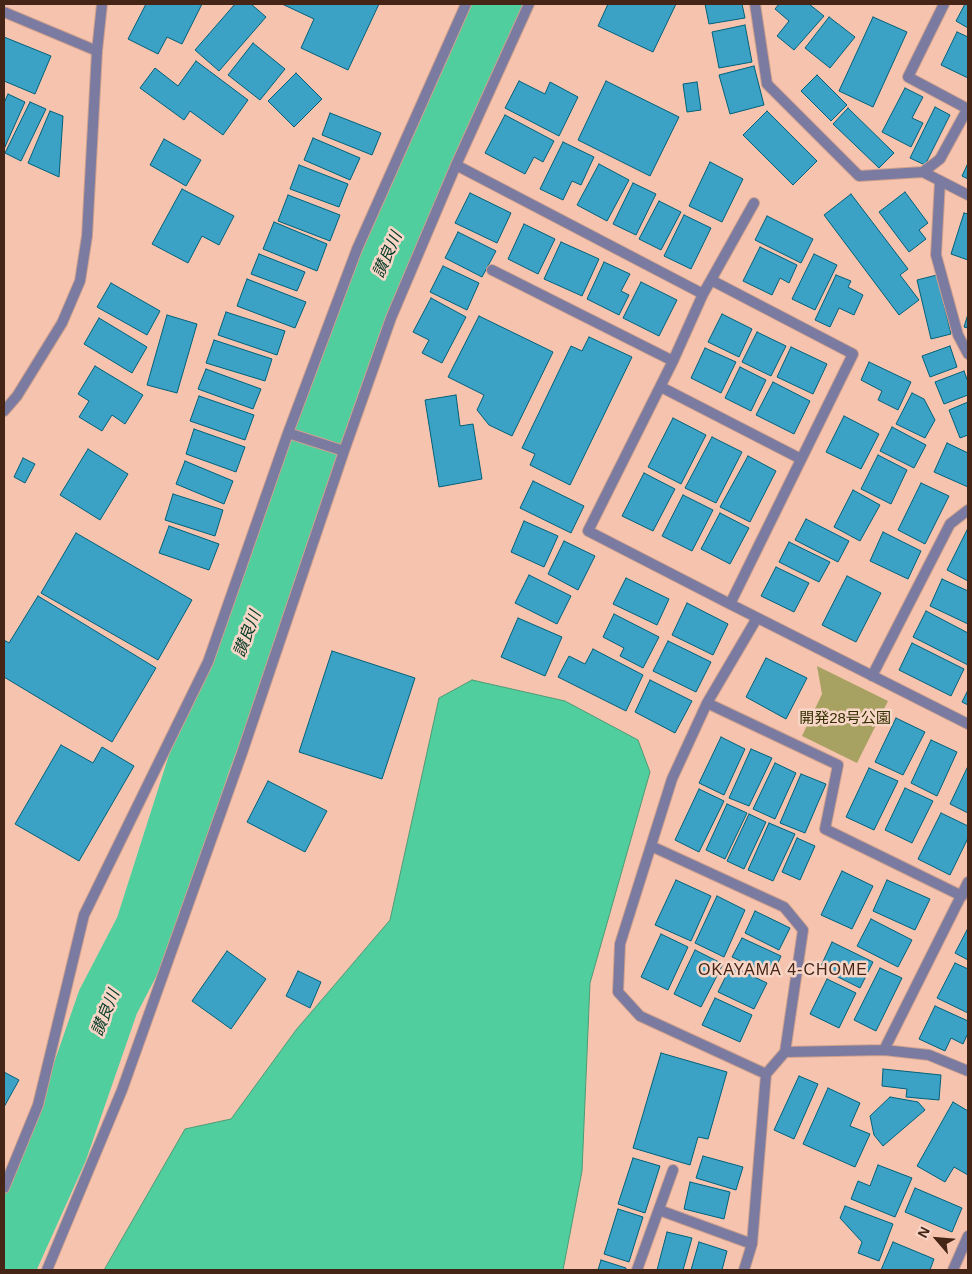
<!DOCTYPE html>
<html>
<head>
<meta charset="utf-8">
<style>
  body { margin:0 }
  #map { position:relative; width:972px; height:1274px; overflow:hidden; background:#f6c4ae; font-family:Helvetica,sans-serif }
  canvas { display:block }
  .frame { position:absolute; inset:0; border:5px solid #452516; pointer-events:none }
  .north { position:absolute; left:912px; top:1214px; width:50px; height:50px; -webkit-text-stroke:4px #f8d6c7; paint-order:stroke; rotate:297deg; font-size:14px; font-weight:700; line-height:20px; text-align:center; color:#452516 }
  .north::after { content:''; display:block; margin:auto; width:18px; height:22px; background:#452516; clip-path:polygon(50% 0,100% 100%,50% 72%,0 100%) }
</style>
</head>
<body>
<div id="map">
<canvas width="972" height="1274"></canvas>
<div class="frame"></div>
<div class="north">N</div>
</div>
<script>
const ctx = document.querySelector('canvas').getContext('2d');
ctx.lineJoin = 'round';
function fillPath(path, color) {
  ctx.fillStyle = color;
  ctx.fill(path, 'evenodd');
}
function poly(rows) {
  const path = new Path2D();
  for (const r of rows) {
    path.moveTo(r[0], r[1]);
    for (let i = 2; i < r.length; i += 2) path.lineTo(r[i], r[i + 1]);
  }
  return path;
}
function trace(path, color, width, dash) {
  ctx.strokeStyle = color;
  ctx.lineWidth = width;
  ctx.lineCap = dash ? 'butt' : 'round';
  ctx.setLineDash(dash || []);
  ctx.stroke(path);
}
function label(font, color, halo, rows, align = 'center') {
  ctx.font = font + ' Helvetica,"Noto Sans JP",sans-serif';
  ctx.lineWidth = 5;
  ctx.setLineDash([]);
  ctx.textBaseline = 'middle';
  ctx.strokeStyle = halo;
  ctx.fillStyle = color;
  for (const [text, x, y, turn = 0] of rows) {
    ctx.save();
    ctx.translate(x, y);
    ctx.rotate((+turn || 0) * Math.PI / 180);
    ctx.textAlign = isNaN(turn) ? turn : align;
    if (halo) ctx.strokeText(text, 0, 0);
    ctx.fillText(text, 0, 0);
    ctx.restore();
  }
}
const green = poly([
  [817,666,888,701,857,763,802,736,822,694]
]);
const water = poly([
  [472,680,565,701,638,740,650,772,590,983,582,1171,563,1270,104,1270,185,1129,231,1119,296,1030,390,920,439,698,472,680]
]);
const river = poly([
  [4,1267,57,1149,108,1002,146,929,199,763,281,546,329,409,350,340,498,4]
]);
const building = poly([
  [146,4,202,4,182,44,167,37,158,54,128,39,146,4],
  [235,4,251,4,266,17,219,71,195,50,235,4],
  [282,4,379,4,348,70,301,48,314,19,282,4],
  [608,4,676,4,653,52,598,26,608,4],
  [705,4,742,4,745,18,709,24,705,4],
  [779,4,809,4,824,16,794,50,777,36,789,21,775,9,779,4],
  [965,4,968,4,968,28,956,21,965,4],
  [829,17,855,37,830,68,805,48,829,17],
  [873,17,907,32,873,107,839,91,873,17],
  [745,25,752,62,719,68,712,32,745,25],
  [957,32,968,37,968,78,941,65,957,32],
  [4,37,51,56,35,94,4,81,4,37],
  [253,43,285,69,260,100,228,75,253,43],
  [196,61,248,100,223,135,190,111,184,120,140,88,155,68,178,86,196,61],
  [754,66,764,105,730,114,719,75,754,66],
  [296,73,322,99,294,127,268,101,296,73],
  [817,75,847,105,831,121,801,91,817,75],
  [519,81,545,94,550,82,578,97,559,136,505,108,519,81],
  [606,81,679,117,650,176,578,140,606,81],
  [697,82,701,110,687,112,683,84,697,82],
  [905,88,923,97,912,118,923,123,911,147,882,132,905,88],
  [8,94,25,102,4,149,4,103,8,94],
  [30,102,46,109,21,161,5,153,30,102],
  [935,107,950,115,925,165,910,158,935,107],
  [848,108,894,153,879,168,833,124,848,108],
  [50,111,63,116,59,177,28,163,50,111],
  [767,111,817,161,793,185,743,135,767,111],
  [330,113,381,133,372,155,322,135,330,113],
  [505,115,554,141,543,162,534,157,525,174,485,153,505,115],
  [313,138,360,158,350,180,304,160,313,138],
  [164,139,201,160,186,186,150,165,164,139],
  [563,142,594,157,581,185,572,181,563,200,540,189,563,142],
  [710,162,743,179,722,222,689,206,710,162],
  [968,163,968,179,962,176,968,163],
  [599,164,629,180,607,221,577,205,599,164],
  [299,165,348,184,339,207,290,189,299,165],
  [633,183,656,194,636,235,613,224,633,183],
  [182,189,234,216,219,245,202,236,188,263,152,244,182,189],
  [905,192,928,223,919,230,926,239,909,252,879,212,905,192],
  [470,193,511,213,497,243,455,223,470,193],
  [851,194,908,269,900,275,919,300,899,315,824,215,851,194],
  [288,195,340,215,330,241,278,221,288,195],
  [659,201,681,212,661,250,639,239,659,201],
  [964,213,968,214,968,260,951,254,964,213],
  [684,215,711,228,691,269,664,256,684,215],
  [767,216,813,239,801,263,755,240,767,216],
  [274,222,327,244,317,271,263,249,274,222],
  [524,224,555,239,538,274,508,259,524,224],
  [458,232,496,251,482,277,445,258,458,232],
  [561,242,599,259,582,296,544,279,561,242],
  [760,247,797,265,789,283,780,278,772,295,743,281,760,247],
  [259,254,305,272,297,291,251,274,259,254],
  [814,254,837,265,815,310,792,299,814,254],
  [604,262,630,274,621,291,629,295,619,315,587,299,604,262],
  [443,266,479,283,467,310,430,292,443,266],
  [836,275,851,281,848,287,863,295,854,315,839,308,830,327,815,320,836,275],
  [937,275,951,334,931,339,917,280,937,275],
  [247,279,306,302,295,328,237,306,247,279],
  [641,282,677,300,659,336,623,318,641,282],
  [111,283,160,311,147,335,97,307,111,283],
  [431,298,466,317,442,363,422,353,429,340,413,332,431,298],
  [226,312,285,331,277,355,218,335,226,312],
  [722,314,752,329,739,357,708,342,722,314],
  [968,314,968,328,964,327,968,314],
  [167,315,197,324,177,393,147,385,167,315],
  [479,316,553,352,512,436,489,425,477,410,484,395,448,377,479,316],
  [99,318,147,347,132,373,84,344,99,318],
  [757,332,786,346,771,376,742,362,757,332],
  [589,337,632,357,570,485,530,465,535,454,522,448,571,346,582,351,589,337],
  [214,340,272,359,265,381,206,363,214,340],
  [950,346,957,367,930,377,922,356,950,346],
  [791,347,827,364,813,394,777,377,791,347],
  [705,348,736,362,721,393,691,378,705,348],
  [869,362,911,382,898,410,878,400,882,391,861,380,869,362],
  [95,366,143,395,125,424,112,415,102,431,79,417,89,401,78,394,95,366],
  [740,367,766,380,751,411,725,398,740,367],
  [206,369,261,389,253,409,198,389,206,369],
  [964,371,968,382,968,395,944,404,935,382,964,371],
  [773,382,810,401,794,434,756,415,773,382],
  [912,393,924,399,935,420,925,438,896,424,912,393],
  [456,395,460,426,473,424,482,479,439,487,425,400,456,395],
  [199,396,254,415,245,440,190,421,199,396],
  [968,402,968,435,960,438,949,410,968,402],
  [844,416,879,434,861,469,826,452,844,416],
  [673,418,706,435,681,484,648,467,673,418],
  [892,427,926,445,914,468,880,451,892,427],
  [194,429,245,447,236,472,186,454,194,429],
  [712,437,742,452,716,503,685,488,712,437],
  [947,443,968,453,968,487,934,472,947,443],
  [88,449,128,474,100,520,60,495,88,449],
  [878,455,907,470,891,504,861,489,878,455],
  [748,456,776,471,750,522,720,507,748,456],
  [23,458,35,464,25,483,14,477,23,458],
  [185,461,233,481,224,504,176,484,185,461],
  [644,473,675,489,653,531,622,516,644,473],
  [533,481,584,506,571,533,520,508,533,481],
  [921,483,949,496,925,544,898,530,921,483],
  [853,490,880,505,860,541,834,527,853,490],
  [173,494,223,510,215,536,165,520,173,494],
  [683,495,713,510,692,551,662,536,683,495],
  [720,513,749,528,730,564,701,549,720,513],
  [806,519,849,541,838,562,795,540,806,519],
  [524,521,558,536,544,567,511,552,524,521],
  [169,526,219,544,209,570,159,553,169,526],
  [968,528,968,581,947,570,968,528],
  [883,532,921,551,908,579,870,561,883,532],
  [76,533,192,600,158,660,41,593,76,533],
  [564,541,595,556,578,590,548,574,564,541],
  [789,542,830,562,819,582,779,562,789,542],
  [776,567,809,583,794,612,761,596,776,567],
  [529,575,571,596,557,624,515,603,529,575],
  [847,576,881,593,856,642,822,625,847,576],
  [626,578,669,599,657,625,613,604,626,578],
  [942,579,968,591,968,624,930,606,942,579],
  [38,596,156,668,112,742,4,677,4,640,9,643,38,596],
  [687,603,728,624,713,655,672,635,687,603],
  [926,611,968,633,968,665,913,637,926,611],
  [614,614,659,637,643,668,620,656,624,648,603,637,614,614],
  [518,618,562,637,545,676,501,657,518,618],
  [668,641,711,662,696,692,653,671,668,641],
  [912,643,964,669,951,696,899,670,912,643],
  [593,649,643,675,626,711,558,677,569,656,585,664,593,649],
  [332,651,415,678,382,779,299,752,332,651],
  [766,658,807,678,786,719,746,697,766,658],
  [650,680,692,701,675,733,635,712,650,680],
  [968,690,968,705,962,702,968,690],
  [896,718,925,732,903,775,875,762,896,718],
  [721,737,745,749,724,795,699,783,721,737],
  [931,740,957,752,937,796,911,783,931,740],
  [61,745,93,763,102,747,134,766,79,861,15,824,61,745],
  [751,749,772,758,749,806,729,798,751,749],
  [775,763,796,773,775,819,753,809,775,763],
  [968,766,968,813,950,804,968,766],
  [869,768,898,781,874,830,846,817,869,768],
  [801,774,826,784,805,833,780,823,801,774],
  [268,781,327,811,305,852,247,822,268,781],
  [905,788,933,801,912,843,885,830,905,788],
  [699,789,724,801,699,852,675,840,699,789],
  [727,804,747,813,725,859,706,850,727,804],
  [941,813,968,826,968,838,950,875,918,859,941,813],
  [749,814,766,822,744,869,727,861,749,814],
  [769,823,795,834,773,881,748,870,769,823],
  [797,838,815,846,800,880,782,872,797,838],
  [842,871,873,886,852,929,821,915,842,871],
  [676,880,711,896,691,941,655,925,676,880],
  [887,880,930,899,915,930,873,911,887,880],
  [717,896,745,910,724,957,695,943,717,896],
  [755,911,790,928,779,950,745,933,755,911],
  [871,919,912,940,898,967,857,946,871,919],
  [968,928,968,960,955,953,968,928],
  [661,934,688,947,668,990,641,977,661,934],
  [742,938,781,956,772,976,732,957,742,938],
  [832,942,873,962,860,988,820,968,832,942],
  [695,950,723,964,701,1007,674,994,695,950],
  [227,951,266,979,231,1029,192,1001,227,951],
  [955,963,968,969,968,1013,937,998,955,963],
  [731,966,767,983,754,1009,718,992,731,966],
  [880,968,902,978,876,1031,854,1020,880,968],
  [298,971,321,982,310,1008,286,996,298,971],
  [827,979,856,993,839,1028,810,1014,827,979],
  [715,998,752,1015,740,1042,702,1025,715,998],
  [935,1006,968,1021,968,1033,963,1044,951,1038,945,1051,919,1039,935,1006],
  [661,1053,727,1072,708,1139,698,1137,690,1165,633,1148,661,1053],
  [883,1069,941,1075,939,1100,906,1097,907,1089,882,1086,883,1069],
  [4,1072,19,1080,4,1107,4,1072],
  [799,1076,818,1084,794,1139,774,1130,799,1076],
  [828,1088,860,1103,850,1126,870,1134,855,1167,803,1144,828,1088],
  [890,1097,918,1102,925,1110,883,1146,874,1135,870,1116,890,1097],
  [953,1102,968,1111,968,1175,954,1167,945,1182,917,1166,953,1102],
  [703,1156,743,1167,736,1190,696,1178,703,1156],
  [633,1158,660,1166,645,1213,618,1204,633,1158],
  [878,1165,912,1178,895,1217,851,1199,858,1181,870,1186,878,1165],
  [690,1182,730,1192,724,1219,684,1209,690,1182],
  [915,1188,962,1208,952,1232,905,1212,915,1188],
  [845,1206,893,1224,879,1261,858,1253,862,1242,840,1218,845,1206],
  [618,1209,643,1217,629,1262,604,1254,618,1209],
  [667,1232,692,1238,683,1270,657,1270,667,1232],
  [699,1242,727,1251,722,1270,691,1270,699,1242],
  [893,1242,934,1259,930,1270,881,1270,893,1242],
  [601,1260,626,1268,626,1270,598,1270,601,1260]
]);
const service = poly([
  [940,181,936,255,958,335,968,354]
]);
const minor = poly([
  [755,4,767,84,859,176,923,172,940,159,968,108],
  [944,4,908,77,968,109],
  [4,12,97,51],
  [456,165,703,294],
  [923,172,968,195],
  [492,270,673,361],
  [711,280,853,354,730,604,588,531,673,361,703,294,711,280,754,203],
  [661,387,801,459],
  [288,433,344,451],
  [730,604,968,724],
  [872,676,950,524,968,510],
  [707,703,838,765,825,829,962,896],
  [651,846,784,907,803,930,785,1052,884,1050,929,1055,968,1071],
  [884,1050,968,882],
  [766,1074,785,1052],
  [4,1188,38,1105,84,915,208,662,288,433,357,249,466,4],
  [659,1210,752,1244],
  [47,1270,122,1090,242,753,344,451,391,318,456,165,529,4],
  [637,1270,673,1170],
  [744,1270,752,1244,766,1074,640,1016,618,992,620,944,672,779,707,703,757,618],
  [953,1270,968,1236]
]);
const tertiary = poly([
  [4,411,17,396,62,323,80,281,87,236,97,51,102,4]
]);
const parkNames = [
  ["開発28号公園",845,719]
];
const waterNames = [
  ["讃良川",388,255,-66],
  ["讃良川",248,634,-69],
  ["讃良川",106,1013,-68]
];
const neighbourhoodNames = [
  ["OKAYAMA 4-CHOME",783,971]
];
fillPath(green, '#a7a261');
fillPath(water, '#50ce9e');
trace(water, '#4d9b75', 1);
trace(river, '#50ce9e', 62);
fillPath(building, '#3ba2c5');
trace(building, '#00607a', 1);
trace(service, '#cfa18d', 12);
trace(minor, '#cfa18d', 12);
trace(tertiary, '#cfa18d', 12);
trace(service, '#7b7ba2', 10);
trace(minor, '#7b7ba2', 10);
trace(tertiary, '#7b7ba2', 10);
label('15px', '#332f00', '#f8d6c7', parkNames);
label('italic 16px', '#003725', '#f8d6c7', waterNames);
ctx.letterSpacing = '1px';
label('16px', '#452516', '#f8d6c7', neighbourhoodNames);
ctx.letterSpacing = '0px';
</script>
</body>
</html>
